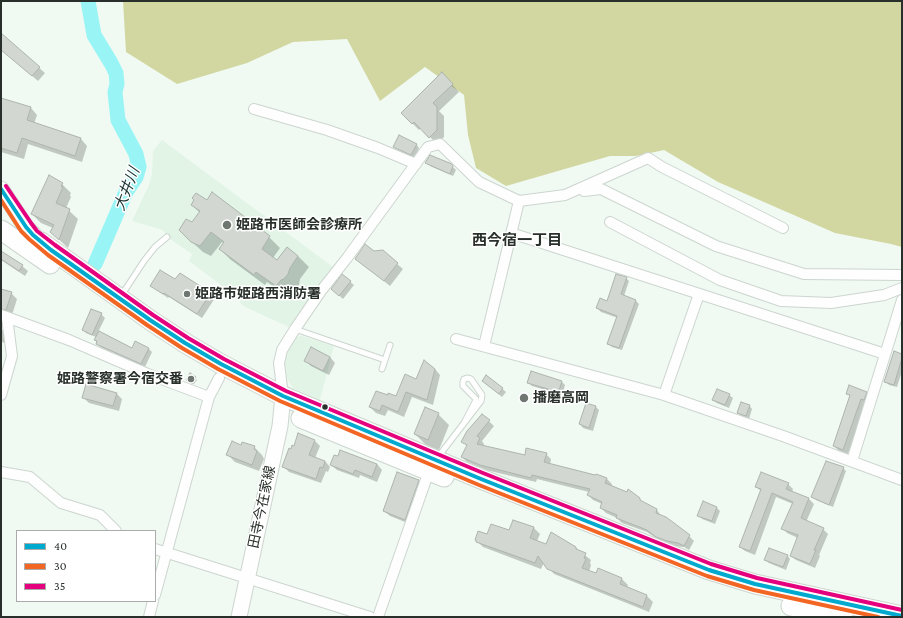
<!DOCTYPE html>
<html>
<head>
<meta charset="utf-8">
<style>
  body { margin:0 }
  #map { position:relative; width:903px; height:618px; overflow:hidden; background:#f0faf2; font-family:"Crimson Pro",serif }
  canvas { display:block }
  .frame { position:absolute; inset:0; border:2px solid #29302b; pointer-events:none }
  .legend { position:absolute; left:16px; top:530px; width:140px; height:72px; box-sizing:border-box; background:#fff; border:1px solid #a9acaa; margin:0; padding:5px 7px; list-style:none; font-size:12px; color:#29302b }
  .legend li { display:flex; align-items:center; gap:8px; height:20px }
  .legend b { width:20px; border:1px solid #a9acaa }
</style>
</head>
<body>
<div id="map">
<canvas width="903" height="618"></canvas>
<div class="frame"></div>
<ul class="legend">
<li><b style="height:5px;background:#00a9ce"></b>40</li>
<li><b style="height:5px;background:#f26522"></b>30</li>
<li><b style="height:5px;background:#e5007d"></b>35</li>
</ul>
</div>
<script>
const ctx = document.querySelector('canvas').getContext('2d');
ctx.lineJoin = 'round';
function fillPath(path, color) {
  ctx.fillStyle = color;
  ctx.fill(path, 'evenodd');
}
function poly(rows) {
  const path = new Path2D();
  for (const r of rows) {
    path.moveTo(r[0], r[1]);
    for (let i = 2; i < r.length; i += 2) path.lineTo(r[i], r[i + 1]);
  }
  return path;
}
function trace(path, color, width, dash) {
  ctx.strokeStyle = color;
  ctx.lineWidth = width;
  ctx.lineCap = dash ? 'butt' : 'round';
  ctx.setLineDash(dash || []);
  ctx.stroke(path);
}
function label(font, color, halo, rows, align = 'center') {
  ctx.font = font + ' "Crimson Pro","Noto Sans JP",serif';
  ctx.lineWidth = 3;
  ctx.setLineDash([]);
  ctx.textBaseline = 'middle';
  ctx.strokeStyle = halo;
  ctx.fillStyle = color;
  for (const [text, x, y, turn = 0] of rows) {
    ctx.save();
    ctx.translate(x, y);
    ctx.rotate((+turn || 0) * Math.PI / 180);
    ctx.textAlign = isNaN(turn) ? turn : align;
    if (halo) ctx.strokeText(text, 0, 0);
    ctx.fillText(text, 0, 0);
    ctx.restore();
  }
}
const built = poly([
  [162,140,333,267,289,327,245,307,240,303,241,300,189,261,192,254,167,237,163,230,132,221,149,185,152,174,153,151],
  [302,336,334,346,320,400,293,388,287,378,284,356,287,350,295,337]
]);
const forest = poly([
  [123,1,902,1,902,247,891,244,835,233,718,182,664,150,636,156,610,156,506,186,476,168,468,135,464,95,425,67,380,101,347,39,293,42,247,63,177,84,126,52]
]);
const shadow = poly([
  [1,34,45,73,38,81,1,49],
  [442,74,459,92,439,111,444,116,444,137,437,144,421,128,419,130,402,113],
  [1,102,31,108,37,115,34,124,81,139,87,146,82,162,28,144,24,159,1,152],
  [416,144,419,148,415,158,398,150,394,147],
  [427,162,453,167,456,170,453,176,430,166],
  [62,184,71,193,70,195,71,197,66,208,78,219,68,248,51,232,53,228,41,223,32,214],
  [192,205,269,237,280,248,273,258,277,261,298,256,309,267,300,279,299,285,295,289,291,290,287,296,267,282,265,285,231,260,220,249,224,244,222,242,211,256,203,252,191,241,192,223,200,213],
  [382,251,403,269,390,286,356,259,374,252],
  [1,252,22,266,28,271,25,276,1,260],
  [343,276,354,285,343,299,335,292],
  [626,278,629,281,624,296,636,301,639,304,622,350,612,347,609,344,618,318,601,312,597,308,607,302],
  [176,281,210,294,215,298,202,318,169,297,168,298,151,286],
  [1,290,11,293,17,299,12,315,1,313],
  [101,314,105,318,98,332,132,350,136,343,149,349,152,352,145,367,100,347,95,340,96,337,86,333,83,329],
  [1,328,5,332,6,343,1,342],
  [902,355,902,371,897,387,889,385,885,381],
  [330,357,335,363,329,375,311,366,306,361],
  [435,369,440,375,433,405,412,397,404,417,388,410,385,416,376,413,370,407,397,398,417,380],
  [190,375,197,380,194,384,188,381],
  [487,376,506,392,502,397,483,381],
  [561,381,565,385,560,403,551,401,547,397,549,391,532,386,528,382],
  [847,393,866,393,871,397,866,403,848,454,839,451,834,446,851,397],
  [117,394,122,399,119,411,89,403,83,397],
  [729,395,733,398,729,408,717,403,713,400],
  [587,404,596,407,599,410,593,431,583,428,580,424],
  [749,405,752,409,749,419,742,416,738,413],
  [438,414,449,425,439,450,426,445,415,434],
  [482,415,494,426,482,441,484,444,483,446,525,456,546,454,551,459,550,465,596,475,607,479,612,484,611,487,639,498,644,504,657,510,661,516,689,536,694,541,689,550,684,547,672,546,662,542,647,532,622,523,617,518,606,513,601,508,602,504,593,500,588,495,589,492,537,479,536,482,486,470,467,462,462,457,467,446,462,441],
  [315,441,320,446,315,458,325,461,330,467,328,472,326,471,321,483,289,472,284,467,291,450],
  [241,446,254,447,262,455,264,459,259,471,235,462,228,455],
  [377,464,382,470,377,482,360,475,359,478,337,470,331,465],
  [843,468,846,471,833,507,816,500,813,497],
  [418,481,423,486,410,524,390,516,384,511],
  [788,484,793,489,792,492,809,499,814,504,806,522,823,529,828,534,819,555,820,556,815,568,796,560,791,556,798,538,787,533,783,528,793,504,776,497,755,555,745,551,740,547,761,491,756,487],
  [717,508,720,511,715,524,702,519,699,515],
  [513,521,534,528,540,534,537,541,547,545,576,548,591,560,590,563,591,565,589,572,622,579,628,585,627,588,647,596,653,602,649,612,554,574,544,562,541,569,483,547,477,541,487,535,509,532],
  [787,555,790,559,786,570,769,563,765,560]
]);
const river = poly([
  [88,1,94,35,111,63,116,73,117,84,115,92,118,120,136,154,139,167,136,177,126,192,95,264]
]);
const building = poly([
  [1,33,40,67,32,76,1,50,1,33],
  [442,72,453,84,433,103,437,107,437,130,429,138,414,122,412,124,401,113,442,72],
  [1,98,31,107,27,120,81,138,75,156,22,138,17,153,1,148,1,98],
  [399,135,417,144,411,155,393,147,399,135],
  [430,155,452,164,453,166,450,174,425,163,430,155],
  [49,175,63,183,61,186,63,187,56,203,70,209,59,240,50,232,54,225,31,214,49,175],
  [212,192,270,236,262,249,277,260,287,247,298,256,290,268,288,274,284,279,281,280,276,286,256,272,254,275,219,249,224,242,211,232,200,246,191,242,179,230,186,219,192,222,200,211,191,205,194,200,192,198,196,193,207,200,212,192],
  [365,244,374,251,383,250,398,263,384,281,355,259,365,244],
  [1,251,23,265,19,271,1,259,1,251],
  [160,270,175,279,180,273,211,293,197,314,164,293,163,294,150,286,160,270],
  [342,274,351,281,339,296,331,289,342,274],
  [616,274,627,277,621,294,636,300,619,348,607,344,617,316,596,308,600,298,607,301,616,274],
  [1,289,12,292,6,310,1,309,1,289],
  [91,309,102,313,92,335,82,330,91,309],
  [99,331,132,348,135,341,149,348,141,364,96,344,97,341,94,340,99,331],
  [311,347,330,357,323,371,304,361,311,347],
  [894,351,902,354,902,358,894,385,884,382,894,351],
  [424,360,435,369,427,400,406,392,398,412,382,405,380,411,369,407,376,391,388,395,388,393,396,396,405,374,416,379,424,360],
  [531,371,562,381,556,400,546,397,548,389,527,383,531,371],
  [190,373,196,377,192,384,186,380,190,373],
  [486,375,503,388,499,394,482,381,486,375],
  [86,384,117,393,113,406,82,398,86,384],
  [849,385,867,392,864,400,861,399,843,450,833,446,850,395,846,394,849,385],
  [717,389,730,394,725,405,712,400,717,389],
  [741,402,750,405,746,416,737,413,741,402],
  [586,403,596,406,589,428,579,424,586,403],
  [425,407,439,413,428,440,414,434,425,407],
  [482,414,490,420,477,436,480,438,477,444,525,455,526,448,547,453,544,462,595,475,596,474,607,478,605,483,627,492,628,489,640,498,640,500,657,509,656,513,666,517,690,535,684,546,678,543,667,541,656,537,647,530,616,518,617,515,600,508,602,502,587,495,590,489,532,475,531,478,480,465,461,457,467,445,461,442,467,431,482,414],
  [298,433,315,440,309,455,325,461,323,468,320,467,316,479,282,467,289,448,291,449,292,445,294,446,298,433],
  [232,441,241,445,242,442,255,446,254,449,257,451,252,465,226,455,232,441],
  [340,450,377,464,372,477,355,470,353,474,330,465,334,455,338,456,340,450],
  [826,461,844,467,829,505,811,497,826,461],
  [397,472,419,480,405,520,383,511,397,472],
  [761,472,789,483,786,489,809,498,801,518,824,528,814,550,816,550,810,564,790,556,798,535,781,529,793,502,772,493,750,551,739,547,761,489,755,487,761,472],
  [703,501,717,507,712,521,697,516,703,501],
  [513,520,534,527,530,538,546,544,551,532,576,547,576,549,586,553,584,558,586,559,582,568,596,573,598,568,622,578,620,584,647,595,643,607,547,569,538,556,535,563,476,542,476,540,475,540,478,531,487,534,491,524,509,530,513,520],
  [769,548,788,555,783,567,764,560,769,548]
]);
const lane = poly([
  [121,296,144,261,155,247,167,237],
  [295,329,385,360],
  [382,369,390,345],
  [438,457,481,401,482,395,471,379,467,378,464,379,463,382,463,386,476,399,475,402,464,423]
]);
const street = poly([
  [254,109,327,130,378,148,416,164],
  [584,191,601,189,716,246,804,274,902,275],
  [610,222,720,280,781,301,831,303,884,295,902,288],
  [511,233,885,354],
  [1,315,69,340,148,374,209,397],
  [456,339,664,395,783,436,902,480],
  [484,346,519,201],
  [1,395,12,356,7,317],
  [664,395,699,294],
  [283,396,279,363,282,350,295,329,321,291,347,258,428,147,440,144,479,182,519,201,565,195,648,158,662,167,783,228],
  [852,461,902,300],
  [1,472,30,477,61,503,100,515,116,531],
  [155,549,370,617],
  [155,595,209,397,219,378],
  [149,617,153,601],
  [378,617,429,471]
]);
const secondary = poly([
  [1,189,26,227,41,242],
  [239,617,280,426,283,396]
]);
const highway = poly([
  [1,230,50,264],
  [41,242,150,320,185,343,221,364,283,396,481,479,709,570,755,584,902,616],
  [301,418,444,477],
  [791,606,843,617]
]);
const bus1 = poly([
  [1,189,26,227,33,235,51,250,150,320,185,343,221,364,283,396,481,479,709,570,755,584,902,616]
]);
const bus2 = poly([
  [1,200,21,231,29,239,48,255,147,325,182,348,218,369,280,401,479,485,707,576,754,590,878,617]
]);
const bus3 = poly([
  [6,186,31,223,37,231,55,245,153,315,188,338,224,359,286,391,483,473,711,564,757,578,902,610]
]);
const markers = [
  [227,225,5,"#6f7771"],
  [187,294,4,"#6f7771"],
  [191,379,4,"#6f7771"],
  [524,398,5,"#6f7771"],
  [325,407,3.5,"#29302b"]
];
const poiNames = [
  ["姫路市医師会診療所",236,225],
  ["姫路市姫路西消防署",195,294],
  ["姫路警察署今宿交番",183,379,"right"],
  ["播磨高岡",533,398]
];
const streetNames = [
  ["田寺今在家線",262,507,-78]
];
const waterNames = [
  ["大井川",127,189,-69]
];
const neighbourhoodNames = [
  ["西今宿一丁目",517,240]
];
fillPath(built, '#e1f4e6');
fillPath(forest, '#d2d7a2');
fillPath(shadow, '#0003');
trace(river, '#99f5f5', 15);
fillPath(building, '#d2d8d1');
trace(building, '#adb4ad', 1);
trace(lane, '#cdd5cf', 7);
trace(street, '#cdd5cf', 12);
trace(secondary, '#cdd5cf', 17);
trace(highway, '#cdd5cf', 21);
trace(lane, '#fdfefd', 5);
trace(street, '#fdfefd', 10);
trace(secondary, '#fdfefd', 15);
trace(highway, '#fdfefd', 19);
trace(bus1, '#00a9ce', 4);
trace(bus2, '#f26522', 4);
trace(bus3, '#e5007d', 4);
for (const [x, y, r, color] of markers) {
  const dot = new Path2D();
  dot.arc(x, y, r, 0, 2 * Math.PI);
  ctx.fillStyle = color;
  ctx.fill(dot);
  trace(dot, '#fff', 1.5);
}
label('bold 14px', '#29302b', '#fff', poiNames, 'left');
label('14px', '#29302b', '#fff', streetNames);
label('italic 15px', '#1b3232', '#fff', waterNames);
label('bold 15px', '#29302b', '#fff', neighbourhoodNames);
</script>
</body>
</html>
